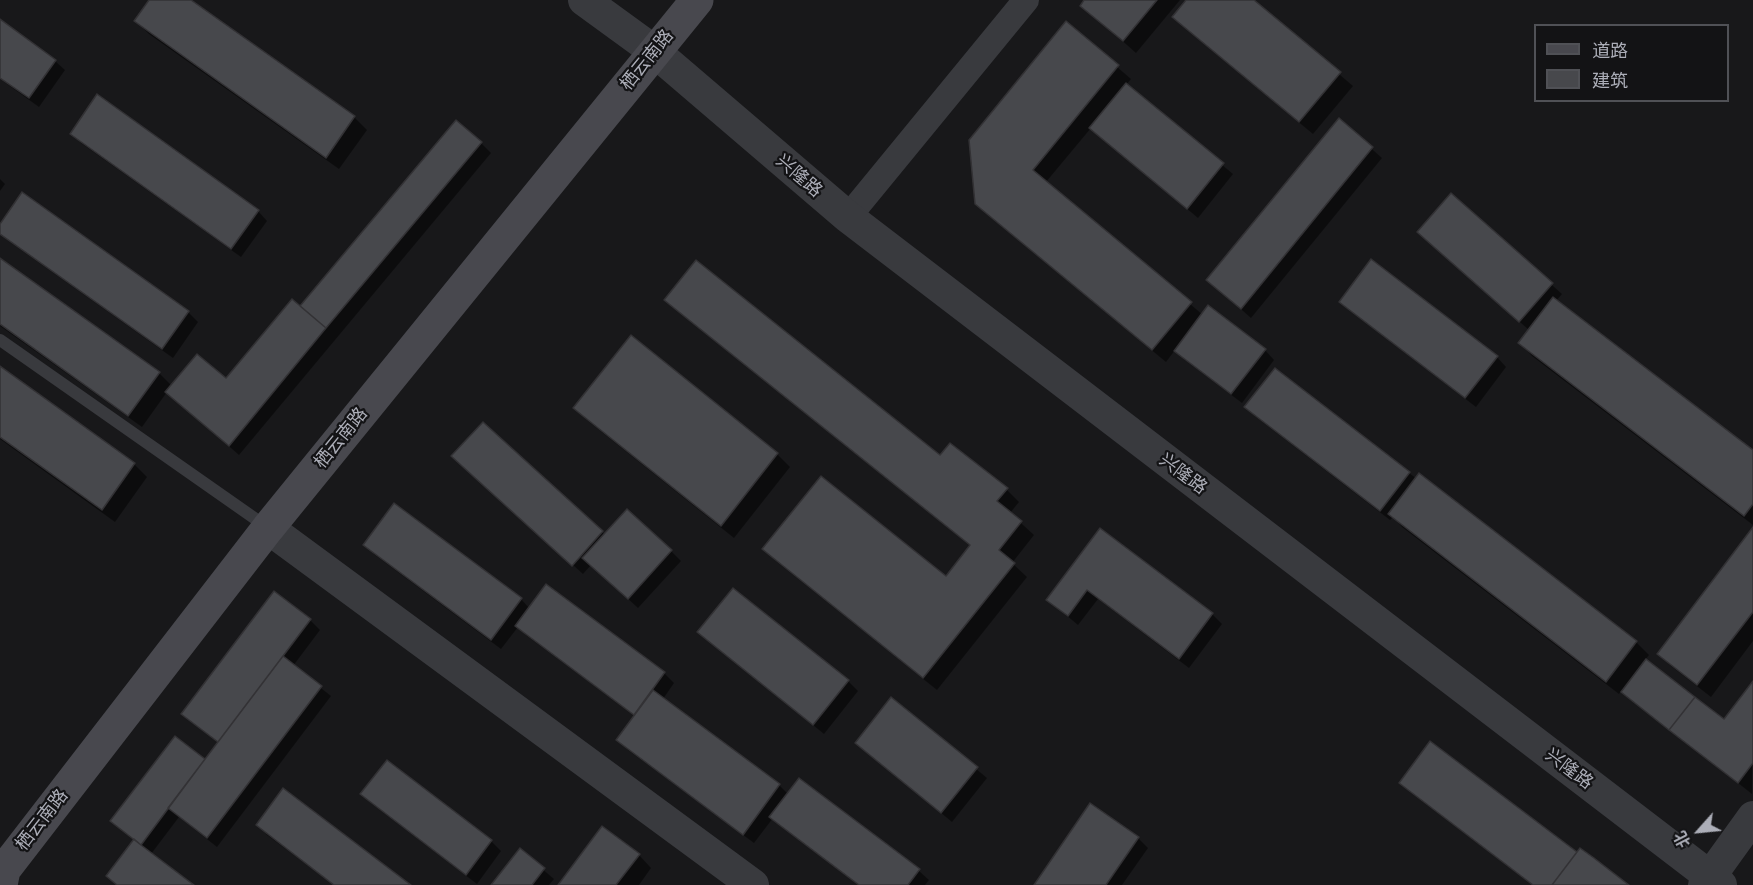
<!DOCTYPE html>
<html>
<head>
<meta charset="utf-8">
<style>
  body { margin:0 }
  #map { position:relative; width:1753px; height:885px; overflow:hidden; background:#18181a; font-family:"Alegreya Sans","Noto Sans SC",sans-serif }
  canvas { display:block }
  .legend { position:absolute; left:1534px; top:24px; width:195px; height:78px; box-sizing:border-box; background:#131315; border:2px solid #505156; margin:0; padding:8px 10px; list-style:none; font-size:18px; color:#acaeb8 }
  .legend li { display:flex; align-items:center; gap:12px; height:30px }
  .legend b { width:30px; border:2px solid #505156 }
  .north { position:absolute; left:1669px; top:801px; width:60px; height:60px; -webkit-text-stroke:4px #131315; paint-order:stroke; rotate:243deg; font-size:16px; font-weight:700; line-height:24px; text-align:center; color:#acaeb8 }
  .north::after { content:''; display:block; margin:auto; width:21px; height:27px; background:#acaeb8; clip-path:polygon(50% 0,100% 100%,50% 72%,0 100%) }
</style>
</head>
<body>
<div id="map">
<canvas width="1753" height="885"></canvas>
<ul class="legend">
<li><b style="height:8px;background:#48484e"></b>道路</li>
<li><b style="height:16px;background:#47484c"></b>建筑</li>
</ul>
<div class="north">北</div>
</div>
<script>
const ctx = document.querySelector('canvas').getContext('2d');
ctx.lineJoin = 'round';
function fillPath(path, color) {
  ctx.fillStyle = color;
  ctx.fill(path, 'evenodd');
}
function poly(rows) {
  const path = new Path2D();
  for (const r of rows) {
    path.moveTo(r[0], r[1]);
    for (let i = 2; i < r.length; i += 2) path.lineTo(r[i], r[i + 1]);
  }
  return path;
}
function trace(path, color, width, dash) {
  ctx.strokeStyle = color;
  ctx.lineWidth = width;
  ctx.lineCap = dash ? 'butt' : 'round';
  ctx.setLineDash(dash || []);
  ctx.stroke(path);
}
function label(font, color, halo, rows, align = 'center') {
  ctx.font = font + ' "Alegreya Sans","Noto Sans SC",sans-serif';
  ctx.lineWidth = 4.5;
  ctx.setLineDash([]);
  ctx.textBaseline = 'middle';
  ctx.strokeStyle = halo;
  ctx.fillStyle = color;
  for (const [text, x, y, turn = 0] of rows) {
    ctx.save();
    ctx.translate(x, y);
    ctx.rotate((+turn || 0) * Math.PI / 180);
    ctx.textAlign = isNaN(turn) ? turn : align;
    if (halo) ctx.strokeText(text, 0, 0);
    ctx.fillText(text, 0, 0);
    ctx.restore();
  }
}
const shadow = poly([
  [151,0,189,0,354,117,367,130,339,169,149,34,136,21],
  [1086,0,1180,0,1136,53,1082,5],
  [1188,0,1252,0,1353,86,1313,134,1187,30,1174,17],
  [0,21,55,61,65,70,39,107,0,79],
  [1066,23,1131,79,1126,85,1233,174,1198,218,1091,128,1046,182,1203,315,1265,350,1274,360,1242,403,1185,360,1175,350,1166,362,990,217,976,203],
  [1339,120,1382,158,1251,318,1208,280],
  [72,133,258,211,267,221,241,257,81,143],
  [481,143,491,153,239,455,167,392,142,427,0,326,0,260,159,373,172,386,226,380,300,308],
  [0,179,5,184,0,191],
  [1451,195,1562,294,1556,301,1753,452,1753,525,1532,356,1520,343,1529,330,1429,242],
  [0,226,188,312,198,322,173,358,7,240,0,233],
  [666,299,940,457,951,445,1007,490,1019,502,1010,513,1034,535,1012,563,1027,577,937,690,777,562,764,549,946,578,971,546,679,312],
  [1341,301,1497,357,1506,367,1476,407,1351,311],
  [631,337,777,454,790,467,734,538,588,421,575,408],
  [0,367,134,464,147,477,115,522,0,439],
  [1246,407,1409,473,1636,642,1649,655,1645,660,1725,721,1753,683,1752,794,1621,691,1619,694,1402,527,1393,517,1390,520,1256,417],
  [483,424,605,535,671,551,681,561,638,608,591,565,583,574,463,466],
  [1753,529,1753,641,1711,697,1671,666,1659,654],
  [1101,530,1212,614,1222,624,1189,668,1098,599,1078,625,1048,600],
  [365,545,521,599,530,609,546,586,664,673,674,683,663,699,779,785,788,794,799,780,919,871,929,880,925,885,858,885,773,818,754,843,628,750,618,740,635,716,527,636,518,627,501,649,375,555],
  [310,620,320,630,293,666,331,696,217,847,179,817,151,854,192,885,117,885,108,876,135,841,112,821,175,738,206,761,219,743,183,714],
  [699,632,848,681,858,691,824,734],
  [892,699,987,778,952,822,857,743],
  [387,762,491,841,501,851,477,884,372,804,362,794],
  [1401,783,1577,854,1627,885,1532,885,1411,793],
  [258,825,408,885,334,885,267,835],
  [1138,838,1148,848,1122,885,1035,885],
  [520,850,554,879,549,885,493,885],
  [639,855,651,868,639,885,560,885]
]);
const building = poly([
  [149,0,191,0,355,116,326,158,134,21,149,0],
  [1084,0,1157,0,1123,41,1080,6,1084,0],
  [1186,0,1254,0,1341,72,1299,122,1172,17,1186,0],
  [0,19,56,60,29,98,0,78,0,19],
  [1066,21,1119,65,1033,170,1192,302,1152,350,975,204,969,140,1066,21],
  [1126,83,1224,163,1187,209,1089,128,1126,83],
  [97,94,259,210,231,249,70,134,97,94],
  [1339,118,1373,147,1241,309,1206,280,1339,118],
  [456,120,482,142,326,328,300,306,456,120],
  [22,192,189,311,162,349,0,234,0,224,22,192],
  [1451,193,1553,283,1519,322,1417,232,1451,193],
  [0,258,160,372,128,416,0,324,0,258],
  [1371,259,1498,356,1465,398,1339,302,1371,259],
  [696,260,940,455,950,443,1008,488,997,501,1022,521,999,550,1015,563,923,678,762,549,821,476,946,576,970,545,664,300,696,260],
  [1553,297,1753,450,1753,504,1744,516,1518,343,1553,297],
  [292,299,326,328,229,446,165,392,197,354,226,378,292,299],
  [1208,305,1266,349,1231,394,1174,351,1208,305],
  [631,335,778,453,721,526,573,408,631,335],
  [0,366,135,463,102,510,0,437,0,366],
  [1275,368,1410,472,1380,511,1244,407,1275,368],
  [483,422,603,531,572,566,451,456,483,422],
  [1419,473,1637,641,1606,682,1388,514,1419,473],
  [394,503,522,598,491,640,363,545,394,503],
  [627,509,672,550,628,599,582,558,627,509],
  [1753,527,1753,612,1697,685,1657,654,1753,527],
  [1100,528,1213,613,1179,659,1087,590,1068,616,1046,600,1100,528],
  [546,584,665,672,634,715,515,626,546,584],
  [733,588,849,680,813,725,697,632,733,588],
  [274,591,311,619,218,742,181,714,274,591],
  [283,656,322,686,207,838,168,808,283,656],
  [1646,659,1695,697,1669,730,1621,692,1646,659],
  [1753,681,1753,763,1738,783,1669,730,1695,697,1724,719,1753,681],
  [653,690,780,784,743,835,616,740,653,690],
  [891,697,978,767,941,813,855,743,891,697],
  [175,736,205,759,141,845,110,821,175,736],
  [1430,741,1577,852,1552,885,1533,885,1399,783,1430,741],
  [387,760,492,840,466,875,360,794,387,760],
  [799,778,920,869,908,885,859,885,769,817,799,778],
  [283,788,411,885,334,885,256,825,283,788],
  [1090,803,1139,837,1106,885,1034,885,1090,803],
  [602,826,640,854,616,885,558,885,602,826],
  [134,839,141,845,194,885,117,885,106,876,134,839],
  [520,848,545,868,532,885,491,885,520,848],
  [1580,848,1594,858,1629,885,1552,885,1580,848]
]);
const service = poly([
  [0,340,267,527]
]);
const minor = poly([
  [848,217,1026,0]
]);
const tertiary = poly([
  [584,0,654,51,848,217,1721,885],
  [268,528,753,885],
  [1704,885,1753,817]
]);
const secondary = poly([
  [1,885,4,870,268,528,697,0]
]);
const streetNames = [
  ["栖云南路",647,60,-51],
  ["兴隆路",799,176,41],
  ["栖云南路",341,438,-51],
  ["兴隆路",1183,474,37],
  ["兴隆路",1569,769,37],
  ["栖云南路",42,820,-52]
];
fillPath(shadow, '#0007');
fillPath(building, '#47484c');
trace(building, '#333235', 1.5);
trace(service, '#393a3e', 12);
trace(minor, '#393a3e', 26);
trace(tertiary, '#393a3e', 32);
trace(secondary, '#48484e', 33);
label('18px', '#acaeb8', '#131315', streetNames);
</script>
</body>
</html>
